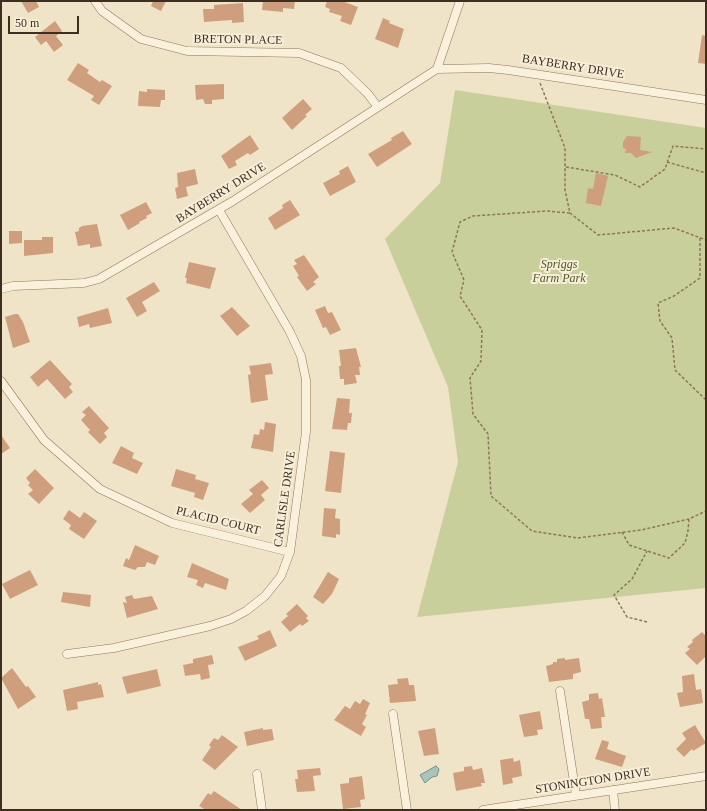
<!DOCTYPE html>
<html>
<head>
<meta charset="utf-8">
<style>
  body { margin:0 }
  #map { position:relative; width:707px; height:811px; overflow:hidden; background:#f0e4c8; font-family:"Times New Roman",serif }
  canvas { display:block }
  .frame { position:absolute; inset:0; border:2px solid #3d2e20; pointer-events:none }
  .scale { position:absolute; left:8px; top:16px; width:71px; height:18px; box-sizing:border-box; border:2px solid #3d2e20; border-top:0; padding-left:5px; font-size:12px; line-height:14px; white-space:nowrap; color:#3d2e20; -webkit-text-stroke:3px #f7eed8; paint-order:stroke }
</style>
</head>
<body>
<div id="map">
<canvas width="707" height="811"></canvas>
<div class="frame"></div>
<div class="scale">50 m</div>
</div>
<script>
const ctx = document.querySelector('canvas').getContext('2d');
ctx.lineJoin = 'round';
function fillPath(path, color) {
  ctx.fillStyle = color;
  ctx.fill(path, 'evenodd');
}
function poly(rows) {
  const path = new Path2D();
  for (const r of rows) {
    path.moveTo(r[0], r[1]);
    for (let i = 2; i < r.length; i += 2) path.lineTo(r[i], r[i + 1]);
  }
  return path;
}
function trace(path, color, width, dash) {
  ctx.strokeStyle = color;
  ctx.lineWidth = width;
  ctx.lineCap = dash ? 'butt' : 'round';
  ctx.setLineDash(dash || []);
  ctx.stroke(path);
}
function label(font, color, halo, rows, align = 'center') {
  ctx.font = font + ' "Times New Roman",serif';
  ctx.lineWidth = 4;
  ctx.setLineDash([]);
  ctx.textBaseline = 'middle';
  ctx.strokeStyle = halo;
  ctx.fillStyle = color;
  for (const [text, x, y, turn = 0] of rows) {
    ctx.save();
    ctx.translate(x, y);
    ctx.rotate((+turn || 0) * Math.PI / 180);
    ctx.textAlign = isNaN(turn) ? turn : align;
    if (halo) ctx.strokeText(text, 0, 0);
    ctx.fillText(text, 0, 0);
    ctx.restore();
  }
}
const green = poly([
  [455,90,706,128,706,588,417,617,458,462,448,387,385,239,440,183]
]);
const water = poly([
  [436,766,439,769,437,776,432,777,425,783,420,775,436,766]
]);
const building = poly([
  [21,1,36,1,39,7,28,13],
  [153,1,166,1,161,11,151,6],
  [263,1,295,1,294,9,283,8,283,12,262,10],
  [327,1,342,1,358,7,351,25,340,21,342,16,329,12,330,9,325,7],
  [243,3,244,22,232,23,232,20,204,22,203,9,214,9,214,5],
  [383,18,390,21,389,23,404,29,398,48,375,39],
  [55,21,62,31,56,36,63,45,54,52,46,41,41,45,35,37],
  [702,35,706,36,706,64,698,63],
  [78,63,89,70,87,73,100,82,102,80,112,86,99,105,91,100,94,96,67,80],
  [224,84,224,99,212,100,212,104,205,104,203,99,196,100,195,85],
  [147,89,165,90,165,100,161,100,160,107,138,106,139,91,147,92],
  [303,99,312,109,305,115,307,116,292,130,282,118],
  [403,131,412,144,377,167,368,154,392,140,391,138],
  [250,135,259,149,250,155,248,153,235,161,237,165,229,169,221,156],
  [627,136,641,137,640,150,652,152,636,158,631,153,625,153,626,149,623,148,623,142],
  [348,166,356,182,330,196,323,183,340,174,339,171],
  [195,169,198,184,186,187,188,196,177,199,175,188,178,187,177,173],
  [596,173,608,176,601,206,586,203,588,188,593,189],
  [290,200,300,215,275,230,268,218,283,208,282,205],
  [146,202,152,213,146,216,147,218,139,222,140,223,128,230,120,215],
  [97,224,102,246,90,248,90,244,78,246,75,232,79,231,79,228,82,226],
  [9,231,22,231,22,243,9,244],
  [42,237,53,237,53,253,24,256,24,240,42,240],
  [304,255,319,277,313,282,316,284,307,291,297,277,299,276,293,266,297,264,294,260],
  [189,262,216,268,210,289,186,283,187,278,185,278],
  [154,282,160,291,142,302,147,311,137,317,126,298],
  [325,306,328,313,332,312,341,330,330,335,326,327,323,328,315,310],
  [232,307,250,326,237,336,220,316],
  [108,308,112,323,90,328,89,324,79,327,77,317],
  [15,314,18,314,23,322,30,342,13,348,5,317],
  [356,348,361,367,359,367,360,375,355,375,357,383,344,385,344,379,340,379,339,366,341,366,339,350],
  [50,360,72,384,69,387,73,392,65,399,47,379,38,387,30,377],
  [271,363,273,374,265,375,268,400,251,403,248,375,251,374,249,366],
  [337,398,350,399,349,413,352,413,351,423,348,423,347,430,332,429],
  [89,406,109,428,104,433,107,437,100,444,88,432,90,430,81,420,86,415,82,412],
  [265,422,276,424,273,452,251,448,254,434,259,435,260,429,264,430],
  [1,435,10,448,1,454],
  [121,446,134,453,132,458,143,463,137,474,112,463],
  [330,451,345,453,341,493,325,491],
  [35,469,54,488,39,504,28,494,33,490,28,485,30,483,26,478],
  [176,469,196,475,195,479,209,483,203,500,194,497,195,493,171,486],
  [262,480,269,488,261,495,265,500,250,513,241,504,253,494,249,490],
  [324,508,336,509,335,518,340,519,340,535,336,534,336,538,322,536],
  [69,510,80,518,84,512,97,521,84,539,69,529,71,525,63,519],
  [135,545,159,556,155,565,147,562,145,567,138,567,135,570,123,566,126,558,129,560],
  [192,563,229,579,226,590,205,583,203,588,196,585,198,580,187,577],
  [30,570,38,585,10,599,2,584],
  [328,572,339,579,332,594,323,604,313,597],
  [63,592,91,595,90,607,61,602],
  [132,595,134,599,152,596,158,609,127,618,123,602,127,603,125,597],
  [297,604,308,616,306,618,309,621,302,626,300,624,290,632,281,622,288,616,286,614],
  [270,630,277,646,245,661,238,647,259,639,257,636],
  [702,632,706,636,706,656,697,665,685,653,690,649,687,647,693,642,692,640],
  [212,655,214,664,208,665,210,678,201,680,200,674,185,676,183,665,193,663,193,659],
  [565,658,565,660,579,658,581,672,573,674,573,679,549,682,546,666,553,664,553,662,557,662,557,659],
  [12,668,26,687,28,686,36,697,18,709,1,678],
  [157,669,161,686,127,694,122,677],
  [694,674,696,690,701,689,703,703,680,707,677,693,683,692,682,676],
  [408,678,409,685,414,685,416,701,390,703,388,685,398,684,397,679],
  [98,682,98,685,101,684,104,697,77,702,78,709,67,711,63,690],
  [598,693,599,699,602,698,605,717,601,717,602,728,591,729,589,719,585,719,582,702,589,700,589,694],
  [363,699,370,703,365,714,367,715,362,724,366,727,361,736,334,720,345,706,350,709,355,701,360,704],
  [540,711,543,729,537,730,538,735,524,737,519,715],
  [695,725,706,743,693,751,692,749,684,757,676,749,686,739,682,733],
  [263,728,263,730,272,729,274,740,247,746,244,732],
  [435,728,439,754,424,756,418,731],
  [222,735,238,747,215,770,202,760,211,747,209,745,214,738,218,740],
  [602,740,609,742,607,749,626,756,622,767,595,759],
  [513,758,514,762,520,760,522,776,512,778,513,783,503,785,500,760],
  [472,766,473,770,482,768,485,783,481,783,482,786,456,791,453,773,464,771,464,767],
  [320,768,321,775,313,776,315,791,297,792,295,779,298,779,297,770],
  [362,776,365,799,360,800,361,807,343,809,340,784,349,783,349,778],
  [214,791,242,810,206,810,199,806,208,793,211,795]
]);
const path = poly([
  [540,83,565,148,565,190,570,213,598,235,674,228,706,240],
  [667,162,706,173],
  [566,167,615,175,640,187,665,169,673,146,706,149],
  [570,213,546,211,473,216,460,222,452,252,464,280,460,296,482,330,481,361,470,378,473,414,488,434,491,496,532,531,578,538,641,530,689,519,706,511],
  [700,238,700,278,674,296,658,303,660,321,672,338,675,370,706,400],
  [622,532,629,545,669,558,685,543,688,531,689,519],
  [647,622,627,617,614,595,632,579,647,551]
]);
const minor = poly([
  [95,1,102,11,141,39,187,51,299,53,341,68,368,94,377,106],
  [437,69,489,68,508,70,706,100],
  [1,289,13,286,84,283,99,279,233,201,437,69,460,1],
  [1,381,44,440,100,489,172,523,290,552],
  [67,654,114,648,210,626,231,619,246,611,265,596,281,576,290,552,306,432,306,380,301,356,290,332,219,210],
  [560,691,576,795],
  [393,714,407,810],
  [257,774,262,810],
  [613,790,615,810],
  [483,810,706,776]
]);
const streetNames = [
  ["BRETON PLACE",238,40,1],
  ["BAYBERRY DRIVE",573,67,9],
  ["BAYBERRY DRIVE",221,193,-32],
  ["CARLISLE DRIVE",285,499,-82],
  ["PLACID COURT",218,521,14],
  ["STONINGTON DRIVE",593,781,-9]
];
const parkNames = [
  ["Spriggs",559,265],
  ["Farm Park",559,279]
];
fillPath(green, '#c9cf9b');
fillPath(water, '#a9c4bc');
trace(water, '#6f938a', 1);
fillPath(building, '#cf9f7d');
trace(minor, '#8d765c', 9);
trace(path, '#8d765c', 1.5, [3, 2]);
trace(minor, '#faf1dc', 8);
label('12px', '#3d2e20', '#f7eed8', streetNames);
label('italic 12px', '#4d5a26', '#f7eed8', parkNames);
</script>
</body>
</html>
